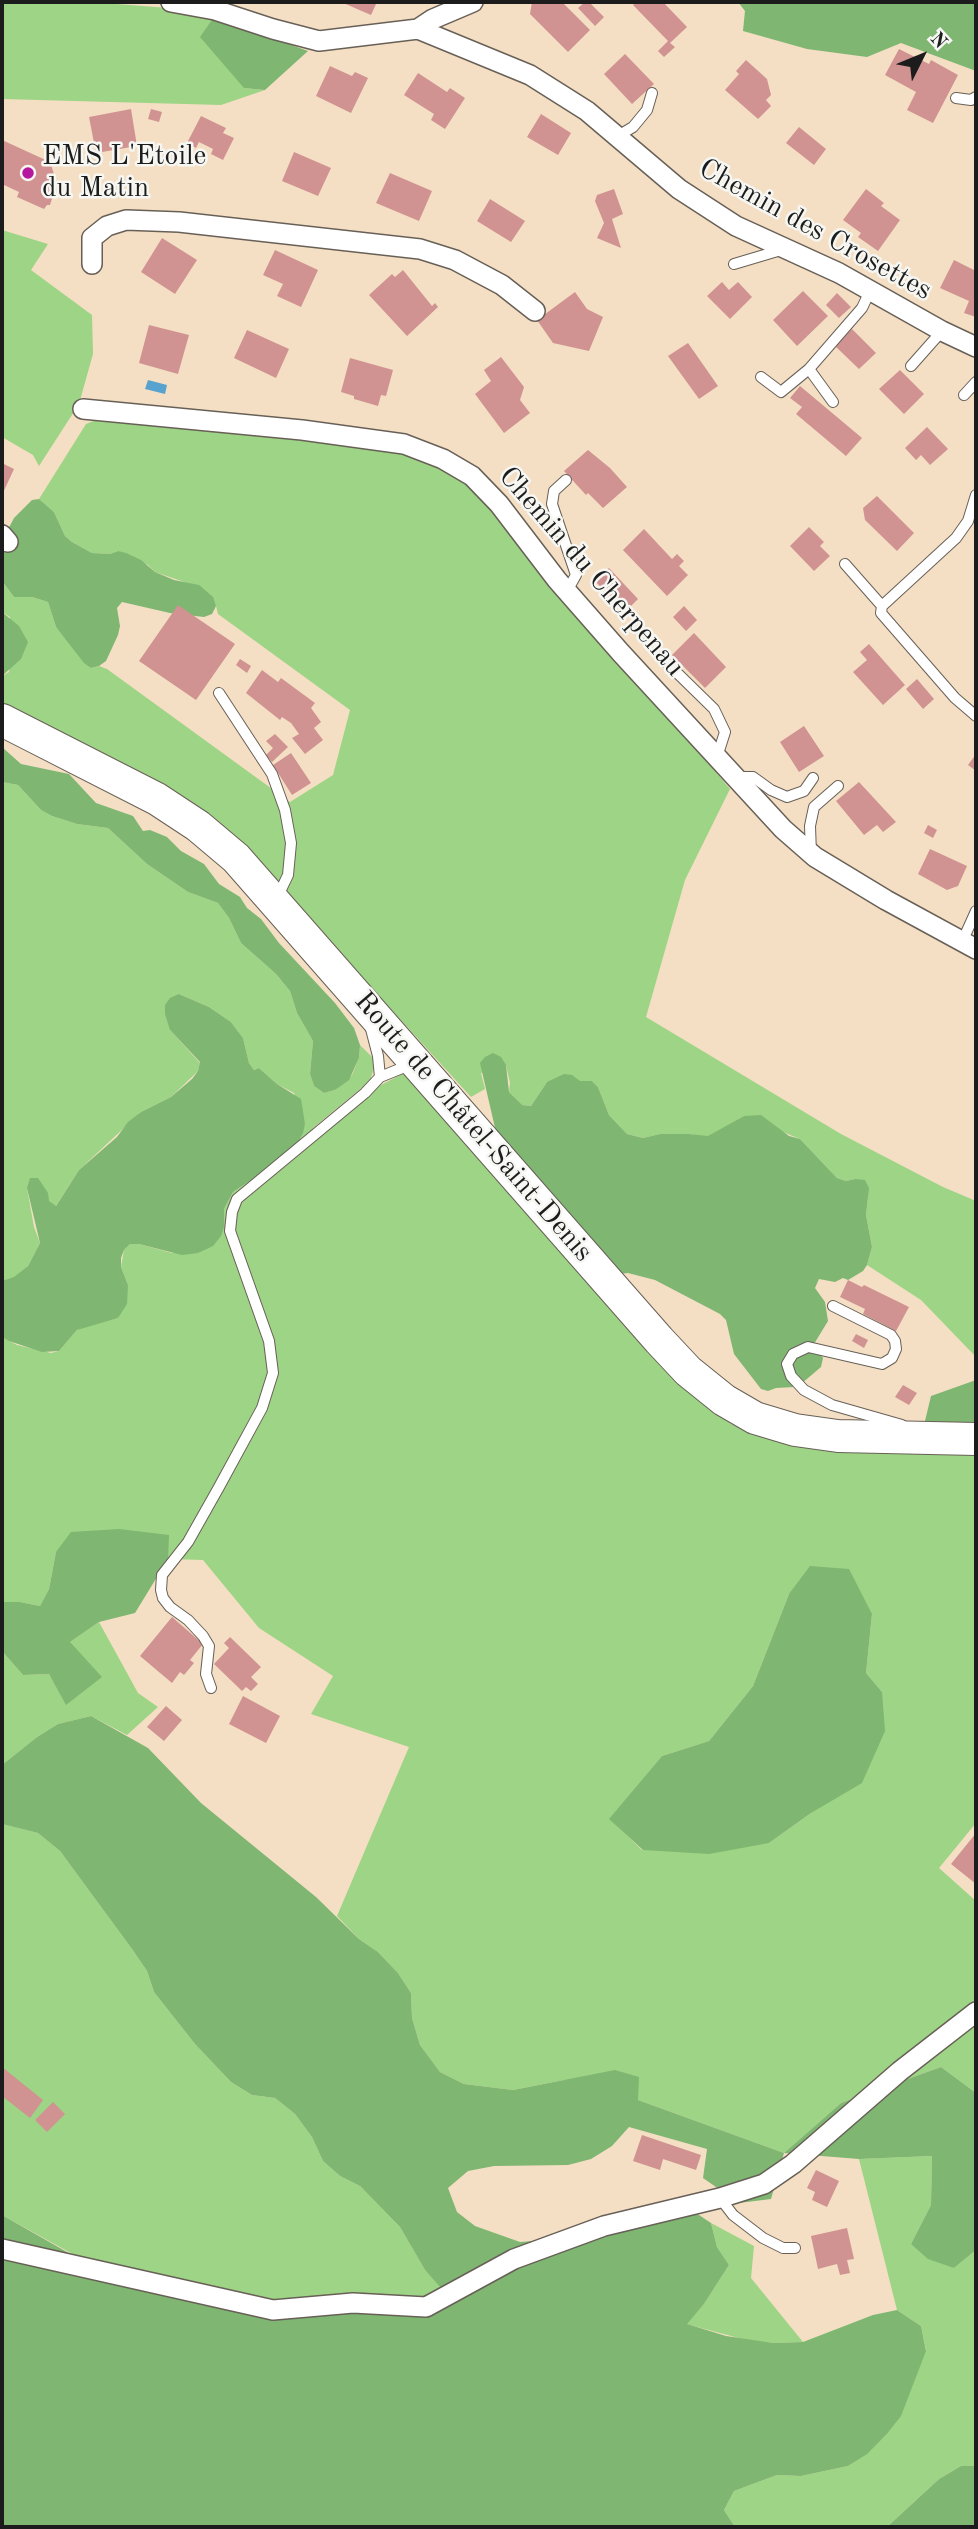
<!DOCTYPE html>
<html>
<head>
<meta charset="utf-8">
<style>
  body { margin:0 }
  #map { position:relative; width:978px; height:2529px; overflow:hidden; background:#f4dfc4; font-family:"Old Standard TT",serif }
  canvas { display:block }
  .frame { position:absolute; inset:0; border:4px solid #1c1c1c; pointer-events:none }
  .north { position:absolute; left:887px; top:21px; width:70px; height:70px; -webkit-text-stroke:5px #f6f6f2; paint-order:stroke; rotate:47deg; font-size:19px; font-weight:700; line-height:28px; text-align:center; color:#1c1c1c }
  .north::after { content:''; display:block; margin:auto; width:24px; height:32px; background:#1c1c1c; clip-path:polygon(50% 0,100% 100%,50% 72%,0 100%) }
</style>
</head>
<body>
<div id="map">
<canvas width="978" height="2529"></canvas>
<div class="frame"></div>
<div class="north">N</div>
</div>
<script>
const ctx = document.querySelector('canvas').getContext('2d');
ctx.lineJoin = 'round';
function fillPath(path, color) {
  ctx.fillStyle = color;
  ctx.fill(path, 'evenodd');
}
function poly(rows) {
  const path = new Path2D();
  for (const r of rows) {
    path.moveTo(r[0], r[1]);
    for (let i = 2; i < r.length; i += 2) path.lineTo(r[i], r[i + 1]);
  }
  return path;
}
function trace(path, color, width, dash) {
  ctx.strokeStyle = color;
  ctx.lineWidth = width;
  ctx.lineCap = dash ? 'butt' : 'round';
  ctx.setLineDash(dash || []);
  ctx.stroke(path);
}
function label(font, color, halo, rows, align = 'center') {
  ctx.font = font + ' "Old Standard TT",serif';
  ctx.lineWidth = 5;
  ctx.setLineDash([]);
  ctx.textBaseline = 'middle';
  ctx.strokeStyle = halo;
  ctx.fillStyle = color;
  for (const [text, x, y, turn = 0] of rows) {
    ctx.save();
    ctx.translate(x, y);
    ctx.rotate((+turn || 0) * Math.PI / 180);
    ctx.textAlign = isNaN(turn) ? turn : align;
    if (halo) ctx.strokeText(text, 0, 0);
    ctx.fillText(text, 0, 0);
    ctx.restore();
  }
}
const green = poly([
  [2,2,91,2,169,8,214,17,244,88,265,90,221,105,2,99],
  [2,230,48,244,31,270,92,315,93,354,79,404,39,466,33,455,2,437],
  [101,418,205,427,382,449,425,459,458,476,484,496,730,789,685,880,646,1017,841,1134,943,1187,976,1201,976,1357,921,1300,867,1265,872,1247,866,1215,868,1197,855,1179,846,1181,837,1178,800,1139,744,1116,708,1137,689,1134,660,1134,643,1138,627,1134,609,1115,598,1087,592,1081,547,1082,531,1106,521,1105,509,1092,510,1083,506,1065,481,1073,485,1089,471,1097,294,903,263,864,208,815,2,703,2,676,9,672,10,617,2,612,2,581,14,597,32,597,48,602,56,627,91,668,99,666,107,669,290,802,333,775,350,710,218,614,216,606,190,584,155,572,148,565,118,551,110,554,92,553,72,542,65,536,54,512,39,499,86,424],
  [2,782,18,785,41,810,52,816,77,824,108,828,147,864,188,892,218,903,229,918,241,943,276,974,290,991,297,1013,313,1041,310,1074,314,1086,324,1093,335,1090,352,1075,359,1058,360,1045,376,1061,370,1081,313,1128,317,1137,379,1086,408,1071,675,1374,731,1424,831,1448,976,1450,976,1823,939,1868,976,1901,976,2093,941,2067,841,2103,784,2153,638,2100,564,2080,513,2090,464,2084,440,2072,420,2045,412,2018,411,1993,398,1973,378,1952,359,1939,337,1916,409,1747,311,1714,333,1676,259,1628,203,1560,168,1559,168,1535,56,1552,49,1589,40,1606,20,1602,2,1602,2,1337,17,1345,51,1353,59,1351,77,1330,85,1326,118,1318,128,1285,121,1267,124,1250,130,1244,139,1244,172,1253,198,1253,224,1227,224,1209,233,1192,248,1182,265,1177,305,1124,294,1093,277,1084,259,1068,254,1070,249,1063,243,1038,231,1022,209,1007,179,994,170,1030,200,1063,198,1071,171,1097,141,1112,79,1170,55,1207,27,1188,34,1227,40,1243,28,1266,14,1278,2,1281],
  [789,1594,872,1614,866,1673,882,1692,811,1813,769,1843,642,1850,610,1819,662,1756,709,1741,753,1686],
  [99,1622,138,1693,158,1707,127,1735,91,1716,58,1724,37,1737,2,1765,2,1651,23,1675,49,1674,67,1704,70,1642],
  [2,1824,38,1833,60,1851,132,1949,147,1971,154,1992,195,2044,231,2082,252,2095,275,2098,295,2114,312,2137,323,2161,340,2176,360,2186,400,2227,425,2270,442,2288,406,2304,282,2316,187,2301,127,2277,105,2272,2,2215],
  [932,2156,931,2205,911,2244,954,2268,976,2250,976,2466,961,2466,939,2479,887,2527,735,2527,724,2510,734,2491,777,2475,801,2476,848,2466,867,2453,886,2435,926,2350,921,2326,897,2310,859,2159],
  [711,2223,754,2246,751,2278,803,2342,773,2343,750,2341,686,2324,704,2304,729,2265,717,2247]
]);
const forest = poly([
  [738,2,976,2,976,71,901,43,867,57,807,49,743,31,745,11],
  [214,17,308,51,265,90,244,88,200,37],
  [39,499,54,512,65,536,72,542,92,553,110,554,118,551,126,553,141,560,155,572,174,580,199,585,213,597,216,606,212,614,204,617,170,613,122,602,117,608,120,626,118,635,106,661,99,666,91,668,84,663,56,627,48,602,32,597,14,597,2,581,2,541,14,518,32,500],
  [2,612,19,626,28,642,21,659,2,676],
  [2,747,21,764,69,774,96,803,133,816,143,831,150,830,167,837,181,851,204,864,219,884,240,897,247,908,261,919,279,943,335,1003,354,1028,360,1045,359,1058,349,1080,335,1090,324,1093,314,1086,310,1074,313,1041,297,1013,290,991,276,974,241,943,229,918,218,903,188,892,147,864,108,828,77,824,52,816,41,810,18,785,2,782],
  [179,994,209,1007,231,1022,243,1038,249,1063,254,1070,259,1068,277,1084,301,1099,305,1124,303,1133,295,1148,265,1177,248,1182,233,1192,224,1209,224,1227,221,1236,213,1246,198,1253,182,1255,139,1244,130,1244,124,1250,121,1258,121,1267,128,1285,127,1304,118,1318,77,1330,59,1351,42,1352,9,1341,2,1337,2,1281,14,1277,28,1266,40,1243,27,1188,30,1178,38,1178,48,1193,49,1201,56,1206,79,1170,117,1137,128,1122,141,1112,171,1097,192,1079,198,1071,200,1062,170,1030,165,1014,165,1005,170,998],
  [493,1053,501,1057,506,1065,509,1092,522,1105,531,1106,547,1082,564,1074,572,1075,580,1081,592,1081,598,1087,609,1115,627,1134,643,1138,660,1134,689,1134,708,1136,744,1116,761,1115,789,1136,800,1139,837,1178,846,1181,855,1179,865,1180,869,1188,866,1215,872,1247,867,1265,863,1271,848,1280,843,1278,835,1282,819,1279,815,1288,825,1302,828,1321,814,1344,823,1358,821,1367,801,1384,794,1387,776,1388,768,1391,761,1389,734,1354,726,1320,720,1314,655,1280,628,1273,612,1275,496,1132,480,1063,485,1057],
  [976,1380,976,1426,924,1425,931,1396],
  [119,1529,169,1535,168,1559,135,1613,99,1622,70,1642,102,1677,66,1705,49,1674,23,1675,2,1651,2,1602,20,1602,40,1606,49,1589,56,1552,71,1532],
  [810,1566,849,1569,872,1614,866,1673,882,1692,885,1731,862,1783,811,1813,769,1843,709,1854,643,1850,609,1819,662,1756,709,1741,753,1686,789,1594],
  [91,1716,148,1748,201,1803,316,1897,359,1939,378,1952,398,1973,411,1993,412,2018,420,2045,440,2072,464,2084,513,2090,615,2070,639,2077,638,2100,784,2153,841,2103,941,2067,976,2093,976,2250,954,2268,928,2259,911,2244,931,2205,932,2156,859,2159,784,2153,771,2199,739,2203,703,2178,707,2149,629,2127,612,2146,591,2159,568,2165,494,2166,468,2171,448,2188,457,2212,475,2226,520,2242,546,2240,690,2209,711,2223,717,2247,729,2265,704,2304,687,2324,726,2336,773,2343,803,2342,873,2315,897,2310,921,2326,926,2351,901,2416,886,2435,867,2454,848,2466,801,2476,777,2475,734,2491,724,2510,735,2527,2,2527,2,2215,81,2260,187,2301,234,2307,406,2304,441,2288,425,2270,400,2227,360,2186,340,2176,323,2161,312,2137,295,2114,275,2098,252,2095,231,2082,195,2044,154,1992,147,1971,132,1949,60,1851,38,1833,2,1824,2,1765,37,1737,58,1724],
  [961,2466,976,2466,976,2527,887,2527,939,2479]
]);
const water = poly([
  [148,380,167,385,165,394,145,389]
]);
const building = poly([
  [341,2,377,2,371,15],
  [532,2,562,2,590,30,568,52,530,14],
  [585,2,589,2,604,17,595,26,578,8],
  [636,2,663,2,687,27,670,43,675,47,664,57,658,51,668,41,633,5],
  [899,49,929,64,931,60,958,75,933,123,907,110,916,92,885,75],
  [625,54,654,84,632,104,604,74],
  [746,60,767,79,771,95,766,100,771,106,758,119,725,90,739,74,736,71],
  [330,66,352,76,355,72,368,78,351,113,316,96],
  [418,73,447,92,450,88,465,98,445,129,431,120,434,114,404,95],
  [131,109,137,146,96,153,89,117],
  [151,109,162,112,159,122,148,119],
  [541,114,571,133,558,155,527,137],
  [201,116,226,128,223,133,234,138,223,160,211,154,213,149,199,142,196,148,187,143],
  [799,127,826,149,814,165,786,143],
  [2,140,50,162,57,183,50,205,47,205,44,209,17,197,19,192,2,184],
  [294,152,331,168,318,196,282,181],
  [390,173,432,191,419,221,376,203],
  [614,189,623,214,612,219,621,248,597,238,604,223,595,201,597,195],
  [866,189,884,203,881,206,900,220,878,251,858,237,861,233,843,220],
  [490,199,525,221,511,242,477,221],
  [162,238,197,260,175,294,141,272],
  [275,250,318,270,301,307,277,296,283,284,263,275],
  [954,260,976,271,976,317,964,313,969,301,940,288],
  [403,270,432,306,435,303,438,307,407,336,369,295,392,274,395,277],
  [722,282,729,290,738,282,752,297,730,319,707,296],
  [803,291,828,316,797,346,773,320],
  [575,292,587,309,603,317,589,351,553,343,537,320],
  [837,293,851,307,839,318,826,305],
  [149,325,189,335,178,374,139,363],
  [852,329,876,353,859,369,835,346],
  [247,330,289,349,276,378,234,358],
  [688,343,718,386,699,399,668,356],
  [501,357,524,387,520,400,530,413,504,433,475,394,491,381,484,370],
  [350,358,393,370,386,396,381,395,378,406,354,399,354,396,341,392],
  [900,370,924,394,904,414,879,389],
  [800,386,862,438,846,456,796,414,802,407,790,398],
  [927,427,948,449,930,465,921,455,916,460,905,448],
  [588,450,610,468,627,487,603,508,588,493,586,495,564,471],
  [2,463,14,469,2,495],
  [877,496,914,533,897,551,865,520,863,508],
  [809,527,824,542,820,546,830,556,814,571,790,546],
  [644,529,672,559,677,554,684,561,679,566,688,575,667,596,623,550],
  [609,568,638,599,630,607,634,610,628,615,595,581],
  [178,605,235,644,196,700,139,661],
  [684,606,697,620,686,631,673,617],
  [694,633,726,667,705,688,672,655],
  [869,644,905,685,883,705,853,672,867,660,860,652],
  [240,659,251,666,247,673,236,665],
  [262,670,278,682,281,678,315,703,311,708,321,722,314,728,323,740,305,754,292,738,299,734,291,723,282,717,280,720,246,693],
  [917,679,934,699,923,709,906,689],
  [804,726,824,756,799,772,780,742],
  [275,734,288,747,272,762,266,755,273,748,266,741],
  [291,753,311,783,292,795,273,765],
  [976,754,976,771,968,765],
  [859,782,896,822,883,832,877,825,864,835,836,801],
  [928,825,937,830,933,838,924,833],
  [930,849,967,866,958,886,947,890,918,874],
  [848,1280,862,1287,864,1285,909,1307,896,1331,863,1314,865,1309,840,1297],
  [856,1334,868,1340,864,1348,852,1341],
  [903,1385,917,1393,909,1405,895,1397],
  [172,1617,203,1644,190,1660,194,1663,184,1675,180,1672,172,1683,140,1656],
  [230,1637,261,1667,251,1677,258,1684,251,1691,246,1687,242,1691,214,1664,229,1648,224,1643],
  [243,1696,280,1716,266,1743,229,1724],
  [166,1706,182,1720,164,1741,147,1727],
  [976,1833,976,1884,951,1864],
  [2,2067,43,2100,30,2118,2,2096],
  [53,2102,65,2114,47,2132,35,2120],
  [642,2135,701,2155,696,2170,663,2159,660,2170,633,2161],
  [816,2170,839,2181,827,2207,812,2200,815,2192,807,2188],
  [847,2228,854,2259,847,2260,850,2273,840,2275,837,2264,818,2269,811,2236]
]);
const lane = poly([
  [956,98,971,100,976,97],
  [618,136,633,127,647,110,652,93],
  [734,264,781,250],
  [911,366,942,331],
  [809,369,833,402],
  [761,377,781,392,809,369,862,308,870,291],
  [964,395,976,382],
  [566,480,554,491,552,504,576,575,567,591],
  [976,495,968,521,956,538,882,606,881,613,955,698,976,716],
  [845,564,882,606],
  [668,664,714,709,725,732,717,757],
  [219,693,272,774,285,810,291,843,288,875,277,898],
  [735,777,753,777,771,790,787,797,804,791,813,778],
  [811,854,810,826,814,807,838,786],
  [962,942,976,911],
  [380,1077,412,1064],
  [833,1306,891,1335,895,1341,896,1349,892,1358,882,1364,808,1347,793,1354,787,1364,791,1376,804,1390,832,1405,902,1425],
  [211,1688,206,1674,209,1646,203,1636,188,1620,170,1607,163,1598,161,1590,162,1575,188,1542,219,1487,262,1408,273,1373,269,1341,230,1231,232,1212,237,1199,365,1093,380,1077,378,1056,371,1029],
  [720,2198,733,2215,763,2238,783,2248,795,2248]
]);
const street = poly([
  [171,2,215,10,273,29,319,41,418,29,530,75,587,111,679,189,736,226,839,273,942,331,976,347],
  [418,29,433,19,473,2],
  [92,264,92,238,107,226,126,220,179,222,420,249,455,260,502,285,535,311],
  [83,409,302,430,404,444,443,459,472,476,499,504,557,580,621,653,783,829,815,857,886,900,976,949],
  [2,535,8,542],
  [2,2249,273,2310,353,2303,426,2307,514,2259,604,2226,720,2198,764,2184,793,2164,900,2071,976,2012]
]);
const primary = poly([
  [2,720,157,799,198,826,236,858,659,1340,688,1371,724,1400,755,1418,795,1430,838,1436,976,1439]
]);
const markers = [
  [28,173,7,"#b5179e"]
];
const poiNames = [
  ["EMS L'Etoile",42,157],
  ["du Matin",42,189]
];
const streetNames = [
  ["Chemin des Crosettes",815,230,29],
  ["Chemin du Cherpenau",591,572,49],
  ["Route de Châtel-Saint-Denis",473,1127,49]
];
fillPath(green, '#9ed485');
fillPath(forest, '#7eb672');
fillPath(water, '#58a2d0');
fillPath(building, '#d09391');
trace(lane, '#686057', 12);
trace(street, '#686057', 22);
trace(primary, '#686057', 34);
trace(lane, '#fff', 10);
trace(street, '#fff', 19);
trace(primary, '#fff', 32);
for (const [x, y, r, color] of markers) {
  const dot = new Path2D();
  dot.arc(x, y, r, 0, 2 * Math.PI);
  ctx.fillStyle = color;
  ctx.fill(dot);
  trace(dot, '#f6f6f2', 2.5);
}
label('28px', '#1c1c1c', '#f6f6f2', poiNames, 'left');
label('28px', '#1c1c1c', '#f6f6f2', streetNames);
</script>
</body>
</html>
